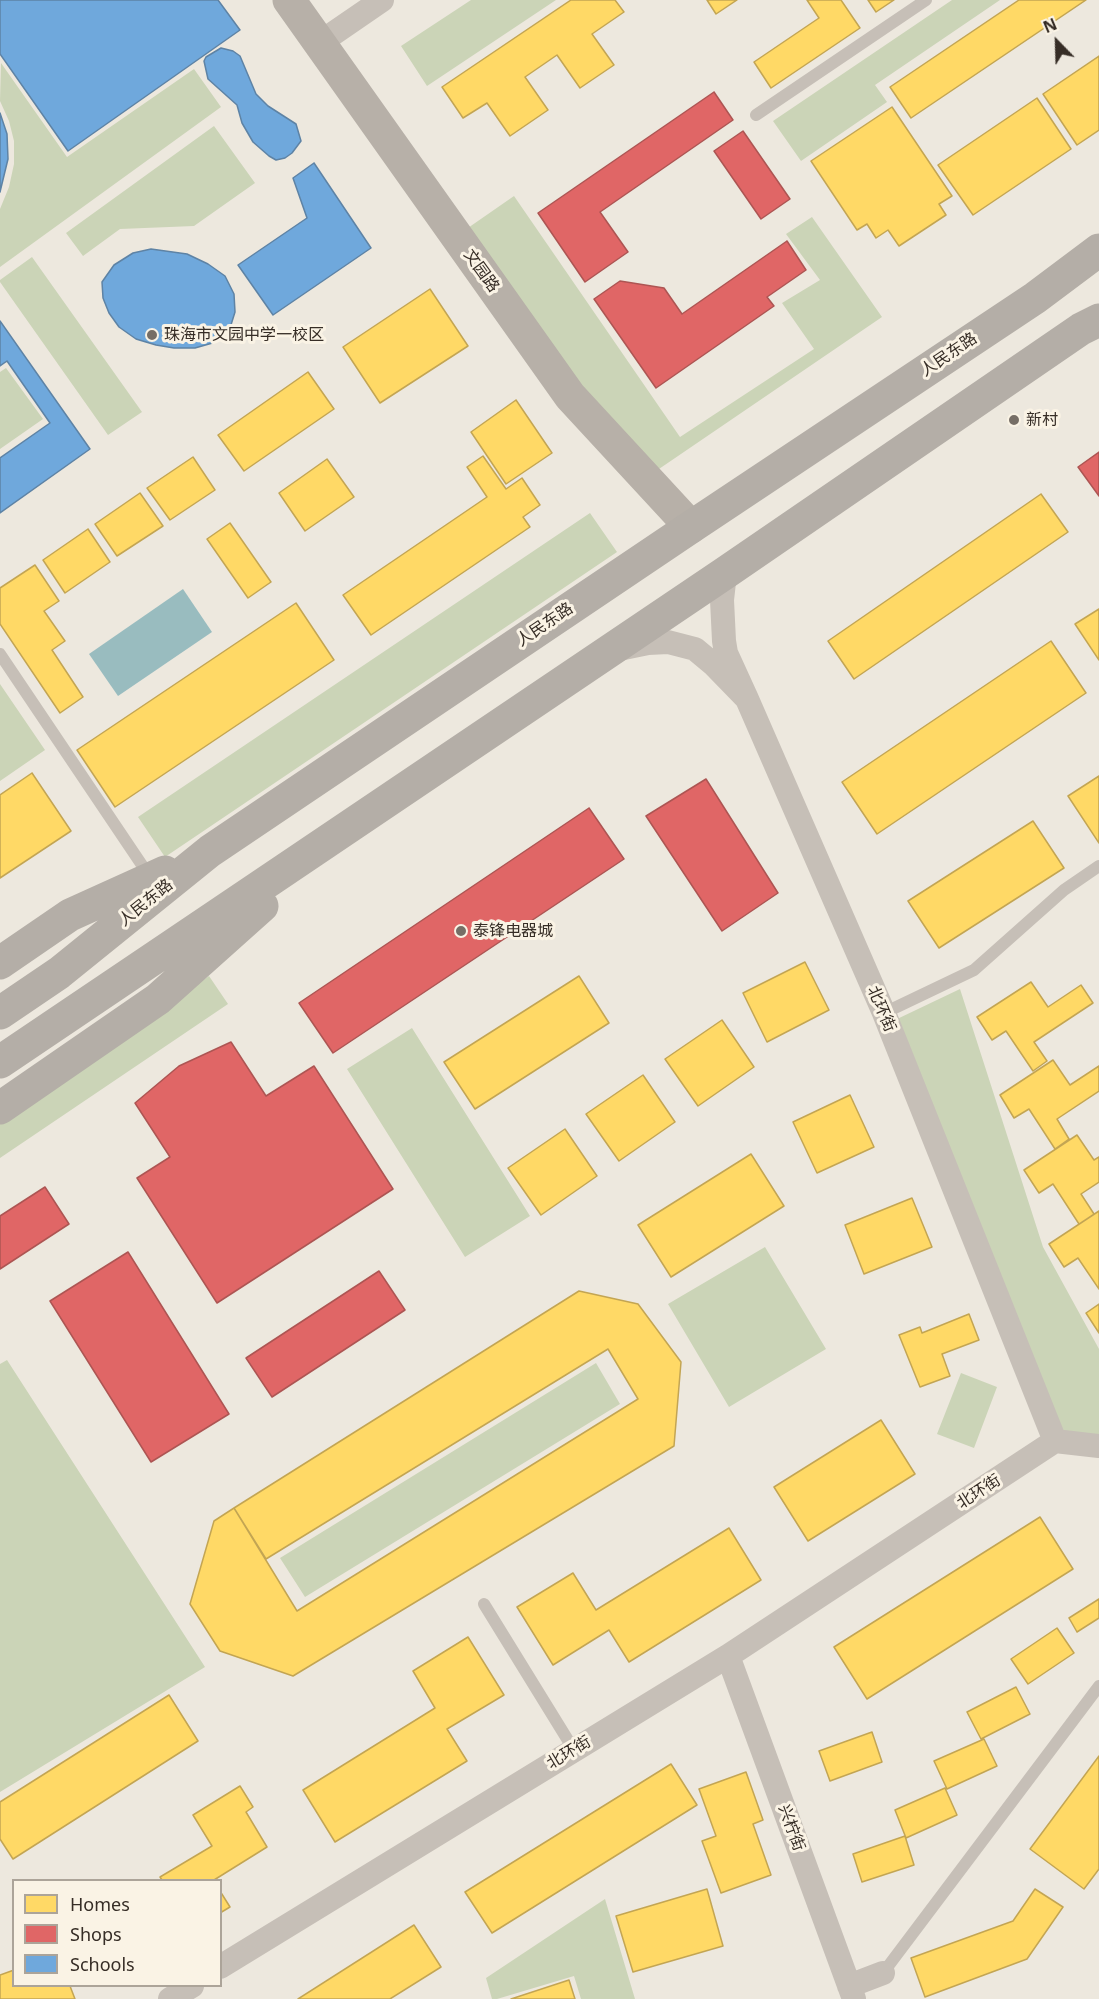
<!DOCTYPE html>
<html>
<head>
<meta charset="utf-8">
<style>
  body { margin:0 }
  #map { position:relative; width:1099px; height:1999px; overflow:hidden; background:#ede8de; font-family:"Noto Sans",sans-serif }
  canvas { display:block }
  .legend { position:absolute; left:12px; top:1879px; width:210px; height:108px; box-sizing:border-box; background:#faf3e5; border:2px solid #aca499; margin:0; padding:8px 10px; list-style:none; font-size:18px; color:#362d26 }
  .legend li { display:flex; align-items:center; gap:12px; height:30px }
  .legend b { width:30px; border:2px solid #aca499 }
  .north { position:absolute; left:1027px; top:12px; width:60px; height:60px; -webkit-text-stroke:4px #faf3e5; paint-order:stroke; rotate:337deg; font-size:16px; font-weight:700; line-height:24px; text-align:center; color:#362d26 }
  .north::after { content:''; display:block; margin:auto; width:21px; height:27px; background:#362d26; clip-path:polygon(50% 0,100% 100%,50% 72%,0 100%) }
</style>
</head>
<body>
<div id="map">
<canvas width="1099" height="1999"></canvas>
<ul class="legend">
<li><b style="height:16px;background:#ffd966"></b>Homes</li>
<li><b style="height:16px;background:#e06666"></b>Shops</li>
<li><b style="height:16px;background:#6fa8dc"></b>Schools</li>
</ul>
<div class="north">N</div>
</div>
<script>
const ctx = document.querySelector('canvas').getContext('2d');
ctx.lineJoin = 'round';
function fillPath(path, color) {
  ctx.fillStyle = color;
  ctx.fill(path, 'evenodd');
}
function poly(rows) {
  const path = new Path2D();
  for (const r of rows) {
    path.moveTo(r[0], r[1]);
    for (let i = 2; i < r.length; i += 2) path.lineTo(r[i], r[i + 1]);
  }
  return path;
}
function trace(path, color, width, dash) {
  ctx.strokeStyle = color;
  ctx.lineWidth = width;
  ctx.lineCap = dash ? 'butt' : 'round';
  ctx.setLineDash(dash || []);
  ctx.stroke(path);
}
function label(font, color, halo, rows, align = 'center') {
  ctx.font = font + ' "Noto Sans","Noto Sans SC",sans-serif';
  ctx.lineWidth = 6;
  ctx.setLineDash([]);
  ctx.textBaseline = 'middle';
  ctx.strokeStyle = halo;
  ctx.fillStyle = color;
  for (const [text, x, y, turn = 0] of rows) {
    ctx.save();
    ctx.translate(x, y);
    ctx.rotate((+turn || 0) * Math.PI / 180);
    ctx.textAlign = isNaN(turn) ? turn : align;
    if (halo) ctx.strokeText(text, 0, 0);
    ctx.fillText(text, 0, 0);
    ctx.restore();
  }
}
const green = poly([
  [471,0,556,0,427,86,401,46],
  [952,0,1000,0,875,85,887,102,801,161,773,121],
  [1,63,67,157,194,69,221,107,0,267,0,209,9,187,14,164,14,141,9,121,0,101],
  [214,126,255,183,194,226,120,229,83,256,66,233],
  [514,196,680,437,814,349,782,303,820,280,786,234,812,217,882,317,656,471,576,388,465,230],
  [32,257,142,412,108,435,0,282,0,280],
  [6,368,43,419,0,449,0,372],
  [590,513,617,552,165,857,138,817],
  [0,684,45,750,0,781],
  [209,976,228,1004,0,1158,0,1122],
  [960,989,1043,1247,1099,1349,1099,1437,1062,1433,895,1020],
  [412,1028,530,1216,465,1257,347,1069],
  [765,1247,826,1349,729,1407,668,1304],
  [7,1360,205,1667,0,1792,0,1364],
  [596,1363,620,1404,305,1597,280,1558],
  [961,1373,997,1387,974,1448,937,1434],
  [605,1899,635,1999,581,1999,574,1976,497,1999,492,1999,486,1978]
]);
const water = poly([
  [183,589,212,632,118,696,89,654]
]);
const homes = poly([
  [571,0,615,0,624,12,592,34,614,65,580,88,557,55,525,77,548,110,510,136,487,103,463,118,442,87,571,0],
  [707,0,737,0,716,14,707,0],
  [807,0,841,0,860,28,771,88,754,62,819,18,807,0],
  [868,0,894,0,876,12,868,0],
  [1019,0,1086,0,911,118,890,87,1019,0],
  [1099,56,1099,130,1077,145,1043,94,1099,56],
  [1037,98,1071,149,973,215,938,165,1037,98],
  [892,107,952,196,939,204,946,215,899,246,888,230,876,238,867,224,857,230,811,161,892,107],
  [430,289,468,346,380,403,343,347,430,289],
  [308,372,334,409,244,471,218,435,308,372],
  [516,400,552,453,506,484,471,432,516,400],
  [483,456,506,489,522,478,540,505,523,517,530,527,371,635,343,595,487,497,467,467,483,456],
  [193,457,215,490,170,520,147,488,193,457],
  [327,459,354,497,305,531,279,493,327,459],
  [140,493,163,526,117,556,95,524,140,493],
  [1041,494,1068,532,854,679,828,641,1041,494],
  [230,523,271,582,248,598,207,539,230,523],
  [88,529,110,562,65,593,43,560,88,529],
  [35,565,59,601,44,611,65,641,52,650,83,697,60,713,0,624,0,588,35,565],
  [296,603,334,660,115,807,77,750,296,603],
  [1099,609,1099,660,1075,624,1099,609],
  [1051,641,1086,693,877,834,842,782,1051,641],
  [32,773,71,831,0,878,0,795,32,773],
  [1099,776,1099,843,1068,796,1099,776],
  [1033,821,1064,868,939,948,908,901,1033,821],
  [805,962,829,1010,767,1042,743,993,805,962],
  [579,976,609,1023,475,1109,444,1062,579,976],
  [1031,982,1048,1007,1081,985,1093,1003,1034,1042,1047,1061,1033,1071,1006,1031,992,1040,977,1017,1031,982],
  [722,1020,754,1067,698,1106,665,1059,722,1020],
  [1053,1060,1070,1085,1099,1066,1099,1091,1057,1119,1069,1139,1055,1149,1029,1109,1014,1118,1000,1095,1053,1060],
  [643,1075,675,1122,619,1161,586,1114,643,1075],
  [850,1095,874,1147,817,1173,793,1122,850,1095],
  [565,1129,597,1176,541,1215,508,1168,565,1129],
  [1077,1135,1094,1160,1099,1157,1099,1182,1081,1194,1094,1214,1079,1224,1053,1184,1039,1193,1024,1170,1077,1135],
  [751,1154,784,1206,671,1277,638,1225,751,1154],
  [912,1198,932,1247,864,1274,845,1225,912,1198],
  [1099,1211,1099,1289,1078,1258,1064,1267,1049,1244,1099,1211],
  [579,1291,638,1304,681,1362,674,1446,293,1676,220,1651,190,1604,214,1521,234,1508,297,1611,638,1399,608,1349,266,1559,234,1508,579,1291],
  [1099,1304,1099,1333,1086,1313,1099,1304],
  [969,1314,979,1340,942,1354,950,1376,920,1387,899,1335,920,1327,922,1333,969,1314],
  [881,1420,915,1474,808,1541,774,1487,881,1420],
  [1040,1517,1073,1569,867,1699,834,1647,1040,1517],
  [729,1528,761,1580,629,1662,609,1630,553,1665,517,1607,573,1573,596,1610,729,1528],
  [1099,1599,1099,1618,1077,1632,1069,1618,1099,1599],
  [1057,1628,1074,1653,1028,1684,1011,1659,1057,1628],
  [468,1637,504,1695,447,1729,467,1761,335,1842,303,1790,435,1708,413,1671,468,1637],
  [1016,1687,1030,1714,981,1739,967,1712,1016,1687],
  [169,1695,198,1741,13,1859,0,1839,0,1802,169,1695],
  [872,1732,882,1762,830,1781,819,1751,872,1732],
  [984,1739,997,1766,947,1789,934,1761,984,1739],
  [1099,1756,1099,1869,1084,1889,1030,1849,1099,1756],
  [671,1764,697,1805,492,1933,465,1892,671,1764],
  [746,1772,763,1820,753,1824,771,1875,721,1893,702,1841,716,1836,699,1789,746,1772],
  [240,1786,253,1807,246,1812,267,1847,214,1880,162,1880,160,1877,212,1846,193,1815,240,1786],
  [945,1788,957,1815,906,1838,895,1810,945,1788],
  [905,1836,914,1865,862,1882,853,1854,905,1836],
  [707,1889,723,1946,633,1972,616,1916,707,1889],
  [1035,1889,1063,1907,1027,1959,925,1997,911,1958,1013,1921,1035,1889],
  [220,1891,230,1907,220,1913,220,1891],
  [414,1925,441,1967,390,1999,298,1999,414,1925],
  [14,1970,14,1986,70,1986,75,1999,0,1999,0,1975,14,1970],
  [569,1980,575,1999,511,1999,569,1980]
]);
const shops = poly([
  [714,92,733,120,600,212,628,252,585,282,538,213,714,92],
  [743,131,790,199,761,219,714,151,743,131],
  [787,241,806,270,767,297,774,306,656,388,594,299,620,281,664,288,682,314,787,241],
  [1099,452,1099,496,1078,467,1099,452],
  [706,779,778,893,722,931,646,816,706,779],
  [589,808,624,859,333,1053,299,1003,589,808],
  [231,1042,266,1096,314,1066,393,1189,217,1303,137,1178,170,1157,135,1103,179,1066,231,1042],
  [45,1187,69,1224,0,1269,0,1216,45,1187],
  [128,1252,229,1414,151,1462,50,1301,128,1252],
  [379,1271,405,1310,272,1397,246,1358,379,1271]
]);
const schools = poly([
  [0,0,218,0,240,30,68,151,0,54,0,0],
  [221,48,233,51,240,56,256,94,268,106,296,124,301,141,292,153,285,158,276,160,269,156,253,142,242,123,237,105,208,79,204,61,206,57,221,48],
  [0,113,7,134,8,159,0,192,0,113],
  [314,163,371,248,273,315,238,265,307,218,293,178,314,163],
  [151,249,187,254,208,264,225,276,234,294,235,312,230,328,216,342,195,348,174,348,156,345,136,339,119,327,109,313,103,298,102,282,114,265,133,253,151,249],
  [0,321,90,449,0,513,0,458,50,423,7,361,0,366,0,321]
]);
const lane = poly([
  [756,115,926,0],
  [0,654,150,877],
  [884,1013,974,970,1064,890,1099,866],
  [484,1604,574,1750],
  [883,1973,1099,1686]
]);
const street = poly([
  [318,44,382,0],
  [619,649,648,643,668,642,695,649,713,664,747,699,726,653,724,641,722,600,725,573],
  [1055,1441,1099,1446],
  [728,1656,854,1999],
  [220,1967,728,1656,1055,1441,884,1013,747,699],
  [849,1986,883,1973],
  [170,1999,192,1986]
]);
const secondary = poly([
  [289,0,570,396,691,527]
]);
const primary = poly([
  [0,963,70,915,165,872],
  [0,1013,59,973,210,851,691,527,1035,298,1099,250],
  [0,1062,725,573,1081,329,1099,320],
  [0,1108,158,999,262,906]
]);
const markers = [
  [152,335,6,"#766e66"],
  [1014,420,6,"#766e66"],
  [461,931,6,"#766e66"]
];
const streetNames = [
  ["文园路",481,271,54],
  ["人民东路",949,355,-34],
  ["人民东路",545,625,-34],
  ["人民东路",146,903,-39],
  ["北环街",881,1009,67],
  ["北环街",979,1492,-33],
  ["北环街",569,1753,-31],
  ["兴柠街",791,1828,70]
];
const poiNames = [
  ["珠海市文园中学一校区",164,335],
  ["新村",1026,420],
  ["泰锋电器城",473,931]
];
fillPath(green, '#cbd4b7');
fillPath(water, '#99bcbf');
fillPath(homes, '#ffd966');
trace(homes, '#c3a553', 1.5);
fillPath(shops, '#e06666');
trace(shops, '#ad5553', 1.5);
fillPath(schools, '#6fa8dc');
trace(schools, '#5e83a5', 1.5);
trace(lane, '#c6bfb7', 12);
trace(street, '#c6bfb7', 24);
trace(secondary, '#b7b0a8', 33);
trace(primary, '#b4aea7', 33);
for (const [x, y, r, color] of markers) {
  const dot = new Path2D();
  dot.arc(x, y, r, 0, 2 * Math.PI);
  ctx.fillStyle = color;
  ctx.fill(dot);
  trace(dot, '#faf3e5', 2);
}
label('16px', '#362d26', '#faf3e5', streetNames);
label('16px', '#362d26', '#faf3e5', poiNames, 'left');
</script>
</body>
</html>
